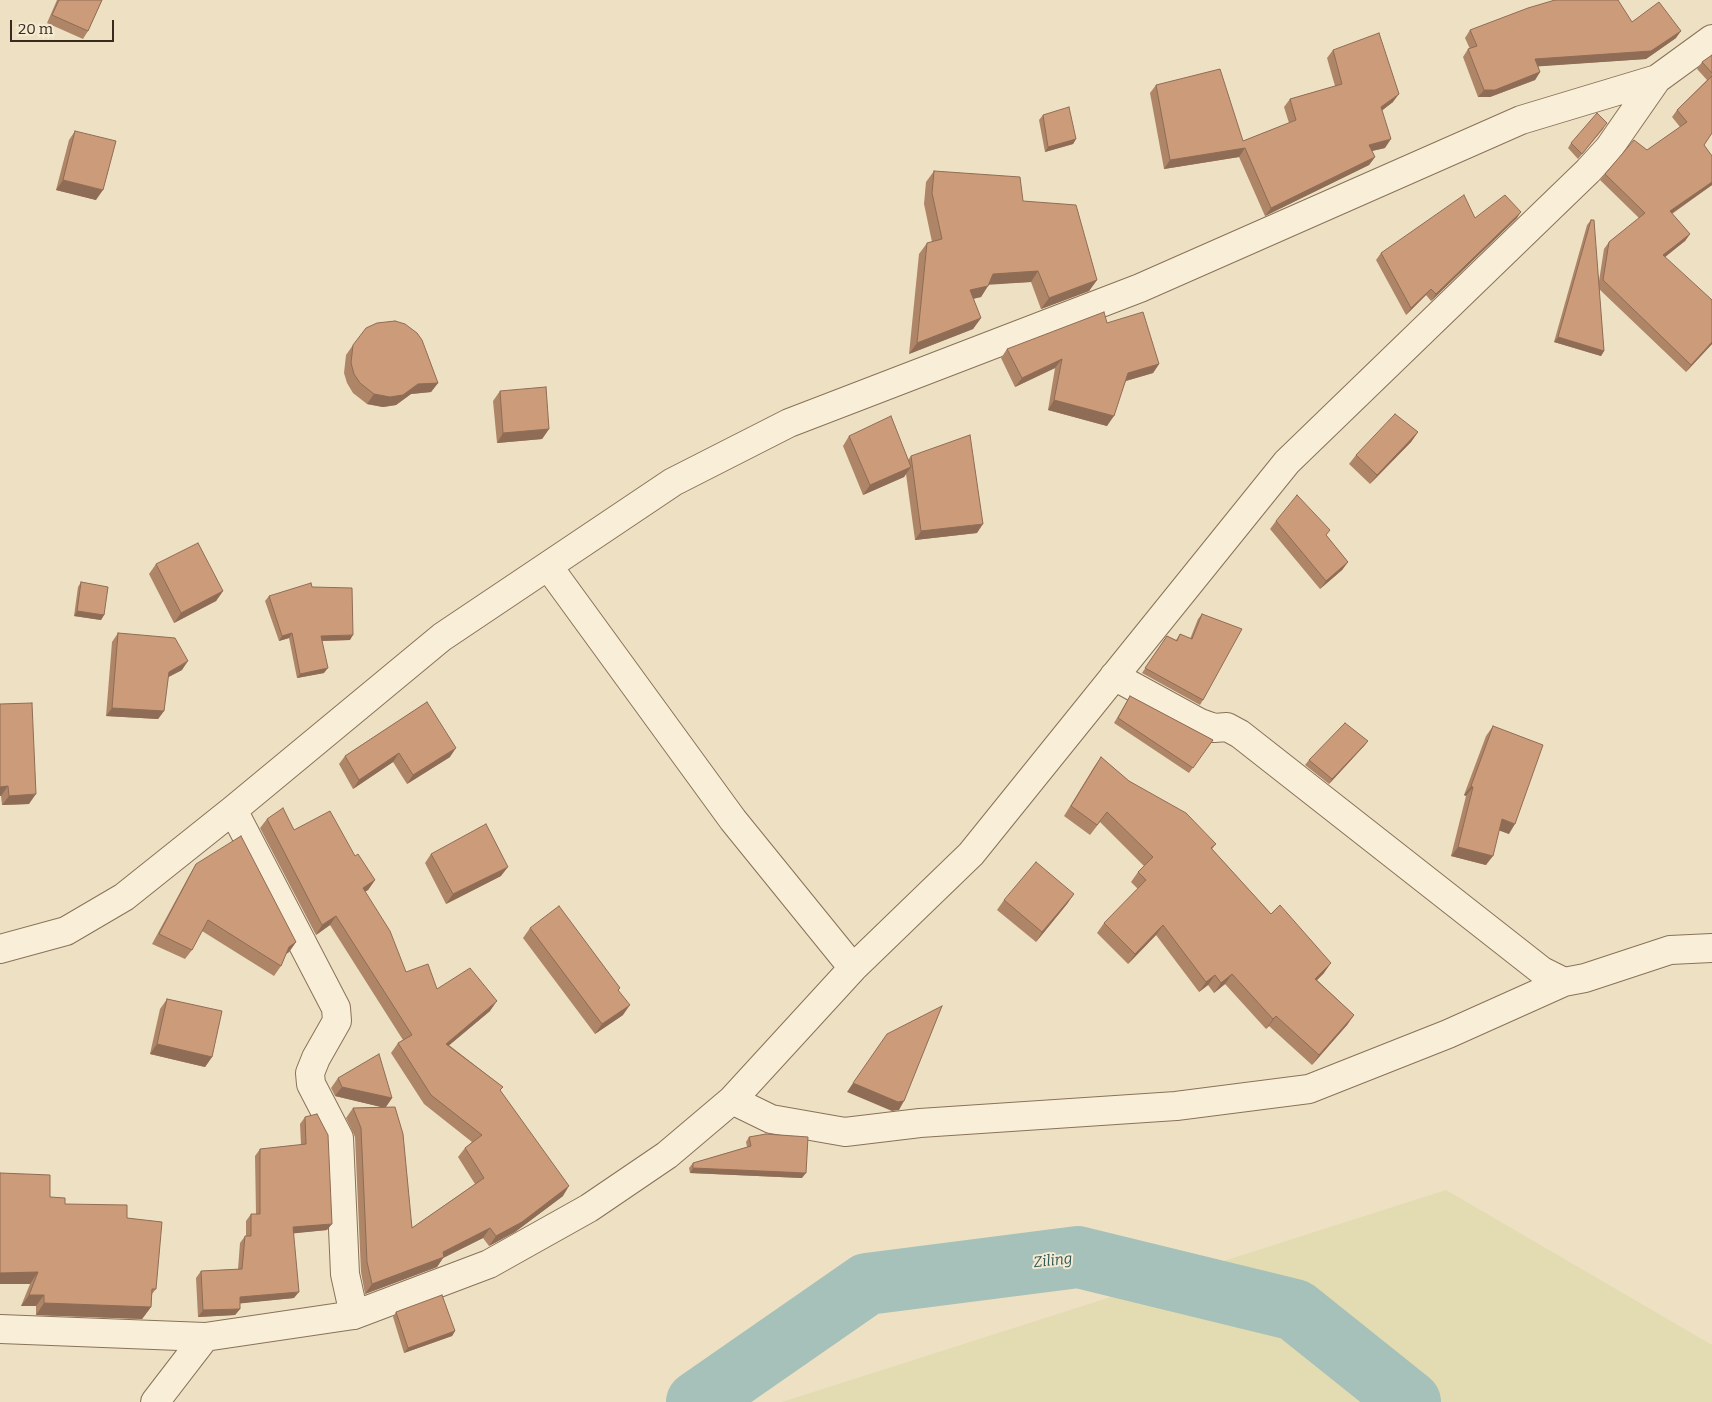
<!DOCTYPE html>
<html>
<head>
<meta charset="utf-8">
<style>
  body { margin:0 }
  #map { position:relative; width:1712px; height:1402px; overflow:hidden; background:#eee1c3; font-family:Bitter,serif }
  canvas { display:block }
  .scale { position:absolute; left:10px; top:20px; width:104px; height:22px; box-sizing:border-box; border:2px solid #382b1e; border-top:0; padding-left:6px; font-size:15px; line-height:18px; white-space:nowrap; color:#382b1e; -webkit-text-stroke:4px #f5ebd3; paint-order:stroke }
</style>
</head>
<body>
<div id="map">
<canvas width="1712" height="1402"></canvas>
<div class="scale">20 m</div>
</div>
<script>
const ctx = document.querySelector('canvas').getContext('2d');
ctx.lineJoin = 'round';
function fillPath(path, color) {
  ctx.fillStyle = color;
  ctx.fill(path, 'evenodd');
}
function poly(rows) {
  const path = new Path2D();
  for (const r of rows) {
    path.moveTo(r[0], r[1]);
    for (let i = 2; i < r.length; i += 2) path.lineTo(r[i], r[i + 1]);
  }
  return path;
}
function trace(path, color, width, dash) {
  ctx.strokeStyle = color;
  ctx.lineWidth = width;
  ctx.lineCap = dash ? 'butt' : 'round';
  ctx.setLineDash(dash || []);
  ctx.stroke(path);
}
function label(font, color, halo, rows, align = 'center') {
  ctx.font = font + ' Bitter,serif';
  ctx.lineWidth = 4;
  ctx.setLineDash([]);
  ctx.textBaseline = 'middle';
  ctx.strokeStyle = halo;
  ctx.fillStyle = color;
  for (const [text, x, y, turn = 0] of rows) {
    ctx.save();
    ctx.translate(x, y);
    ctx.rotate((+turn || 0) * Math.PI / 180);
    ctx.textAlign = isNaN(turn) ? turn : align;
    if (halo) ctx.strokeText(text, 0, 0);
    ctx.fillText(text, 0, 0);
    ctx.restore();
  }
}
const farmland = poly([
  [1446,1190,1712,1345,1712,1402,782,1402]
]);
const river = poly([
  [697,1402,867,1284,1078,1257,1295,1310,1410,1402]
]);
const minor = poly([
  [548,566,733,820,853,968],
  [1114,676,1200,723,1214,728,1227,727,1240,734,1542,971,1564,982],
  [233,810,336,1008,337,1021,316,1058,310,1073,311,1084,339,1138,345,1274,354,1315],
  [0,949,66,931,124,897,233,810,442,637,673,482,789,423,1140,288,1521,120,1657,79,1712,39],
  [732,1100,771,1119,845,1132,920,1123,1176,1106,1309,1089,1448,1034,1564,982,1585,978,1670,950,1712,948],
  [0,1329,205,1337,354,1315,489,1264,589,1208,667,1155,732,1100,853,968,971,854,1287,462,1588,171,1609,148,1657,79],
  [155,1402,205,1337]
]);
const wall = poly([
  [57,0,102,0,88,31,83,39,47,23],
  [1632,22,1676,38,1646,59,1538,66,1540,72,1535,80,1490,97,1478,97,1463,57,1468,49,1470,49,1465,38,1470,30],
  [1333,50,1393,102,1382,110,1385,148,1372,151,1375,157,1369,165,1265,216,1239,157,1164,169,1150,93,1156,85,1243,141,1289,123,1284,107,1290,99,1335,86,1327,58],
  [1712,55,1712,133,1704,145,1712,156,1712,185,1672,214,1690,234,1685,241,1665,256,1712,344,1686,372,1599,289,1604,351,1601,356,1554,342,1587,225,1591,220,1599,281,1604,249,1609,242,1639,218,1600,180,1605,174,1647,150,1680,127,1672,117,1677,110,1707,80,1697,69,1702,62],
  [1043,115,1076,139,1073,144,1045,152,1039,120],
  [1604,128,1578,159,1568,148,1571,143],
  [75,131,96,200,56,190,69,140],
  [934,171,1023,201,1097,280,1089,291,1041,309,1031,282,989,284,981,297,973,299,981,318,973,329,909,354,919,254,927,243,932,242,924,204,926,182],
  [1475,218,1517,218,1431,301,1426,295,1406,315,1376,260,1381,253],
  [1107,323,1159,364,1153,373,1126,381,1107,426,1048,410,1055,368,1015,387,1001,358,1007,349],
  [353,345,438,383,431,392,411,394,396,405,383,407,367,404,353,393,347,383,344,373,346,355],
  [500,391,549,429,542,439,497,443,493,401],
  [1418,432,1411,442,1370,484,1349,464,1356,455],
  [849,436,908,460,911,456,977,533,915,540,906,474,904,477,863,495,843,446],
  [1276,521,1327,536,1348,562,1342,570,1320,589,1270,529],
  [156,564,223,591,216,601,174,623,149,574],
  [81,582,104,615,101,620,74,616,78,587],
  [269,596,350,640,322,641,324,673,297,678,289,638,279,641,265,601],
  [1202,614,1203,700,1200,705,1142,673,1167,636,1176,640,1180,634,1190,639,1198,619],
  [118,633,182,670,168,677,164,711,158,719,106,716,112,642],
  [1130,696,1213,740,1189,773,1114,723],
  [427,702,450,757,407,784,393,762,353,789,339,764,345,756],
  [0,704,29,804,2,805,1,796,0,796],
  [1493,726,1509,834,1499,830,1486,865,1451,856,1466,796,1464,795,1486,736],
  [1368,741,1364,746,1329,784,1305,765,1309,760],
  [1101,757,1129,781,1216,844,1212,849,1324,973,1317,980,1354,1015,1347,1025,1312,1065,1269,1026,1266,1029,1225,984,1214,993,1208,985,1199,992,1156,935,1128,964,1097,933,1104,923,1138,889,1131,882,1138,872,1144,866,1100,822,1090,835,1064,816,1094,767],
  [267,819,355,856,375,880,368,890,365,892,406,972,437,989,490,1011,449,1045,503,1087,500,1090,563,1196,515,1232,489,1246,483,1238,443,1258,437,1267,365,1294,361,1272,355,1137,346,1118,353,1108,382,1107,335,1096,331,1088,338,1078,392,1098,386,1107,412,1228,475,1184,458,1157,465,1148,472,1142,424,1104,391,1053,398,1043,403,1040,330,925,316,935,260,828],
  [431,854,501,876,446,904,425,863],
  [196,864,296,942,289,952,286,954,281,966,274,976,202,931,192,950,185,959,152,944,190,874],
  [1074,894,1067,904,1036,942,997,910,1004,900],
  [530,928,620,988,618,990,623,1015,595,1034,523,938],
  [167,999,212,1057,205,1067,150,1054,160,1009],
  [305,1117,327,1230,293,1233,294,1298,240,1303,240,1309,235,1315,198,1317,196,1278,201,1271,238,1269,240,1243,245,1236,246,1236,246,1221,251,1214,256,1214,255,1156,260,1149,301,1145,300,1124],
  [749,1137,802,1178,690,1173,689,1168,693,1163,747,1147,746,1142],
  [0,1173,65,1204,127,1218,156,1289,152,1294,151,1307,142,1319,36,1315,36,1306,21,1306,30,1284,0,1284],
  [396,1312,455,1331,452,1336,404,1353,393,1317]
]);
const shadedWall = poly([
  [1681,31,1676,38,1646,59,1530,67,1535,59],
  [1540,72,1535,80,1490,97,1478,97,1484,90],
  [1399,94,1393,102,1375,116,1381,107],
  [1076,139,1073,144,1045,152,1048,147],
  [1391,139,1385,148,1363,153,1369,145],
  [1245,148,1239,157,1164,169,1170,160],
  [1375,157,1369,165,1265,216,1271,208],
  [63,180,103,190,96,200,56,190],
  [1712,182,1712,185,1665,218,1670,211],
  [1521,212,1517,218,1431,301,1436,294],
  [1690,234,1685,241,1659,262,1663,255],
  [1038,271,1031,282,985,285,993,274],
  [1097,280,1089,291,1041,309,1049,298],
  [988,286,981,297,962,301,970,290],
  [1431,289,1426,295,1406,315,1411,308],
  [981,318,973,329,909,354,917,343],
  [1558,337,1604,351,1601,356,1554,342],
  [1712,342,1712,344,1686,372,1691,365],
  [1062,359,1055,368,1015,387,1022,378],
  [1159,364,1153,373,1122,382,1128,373],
  [438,383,431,392,411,394,396,405,383,407,367,404,374,394,418,384],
  [1054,400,1114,416,1107,426,1048,410],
  [549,429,542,439,497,443,503,433],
  [1418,432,1411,442,1370,484,1377,475],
  [911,467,904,477,863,495,870,485],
  [983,524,977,533,915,540,921,531],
  [1348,562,1342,570,1320,589,1326,581],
  [223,591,216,601,174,623,181,613],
  [77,611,104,615,101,620,74,616],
  [292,633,289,638,279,641,282,636],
  [353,635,350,640,317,641,321,636],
  [188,661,182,670,163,680,169,672],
  [328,668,324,673,297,678,300,674],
  [112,708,164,711,158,719,106,716],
  [1368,741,1364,746,1329,784,1332,779],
  [456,748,450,757,407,784,413,775],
  [399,753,393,762,353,789,359,780],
  [8,786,1,796,0,796,0,787],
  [1471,786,1473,787,1466,796,1464,795],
  [36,794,29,804,2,805,9,796],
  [1502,819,1515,824,1509,834,1495,829],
  [1458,847,1493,856,1486,865,1451,856],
  [508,867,501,876,446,904,453,894],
  [375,880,368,890,356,897,363,888],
  [1074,894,1067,904,1036,942,1042,932],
  [336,916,330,925,316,935,322,925],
  [1163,925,1156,935,1128,964,1135,954],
  [296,942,289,952,282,957,289,947],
  [1331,963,1324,973,1308,989,1315,979],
  [1232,974,1225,984,1214,993,1221,983],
  [1215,975,1208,985,1199,992,1206,982],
  [497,1001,490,1011,440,1053,446,1044],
  [630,1005,623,1015,595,1034,602,1024],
  [1354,1015,1347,1025,1312,1065,1319,1055],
  [1276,1016,1269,1026,1266,1029,1273,1019],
  [157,1044,212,1057,205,1067,150,1054],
  [853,1083,904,1101,899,1110,892,1111,847,1092],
  [342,1087,392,1098,385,1108,335,1096],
  [693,1168,806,1173,802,1178,690,1173],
  [569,1186,563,1196,515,1232,489,1246,496,1236],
  [332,1224,327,1230,288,1234,293,1227],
  [490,1228,483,1238,443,1258,437,1267,365,1294,372,1284,443,1252],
  [38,1272,30,1284,0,1284,0,1273],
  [299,1292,294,1298,235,1304,240,1297],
  [29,1295,44,1295,36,1306,21,1306],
  [44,1303,151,1307,142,1319,36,1315],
  [240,1309,235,1315,198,1317,203,1310],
  [455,1331,452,1336,404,1353,408,1348]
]);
const building = poly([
  [59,0,102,0,88,31,52,15,59,0],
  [1555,0,1618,0,1632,22,1659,2,1681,31,1651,51,1535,59,1540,72,1495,90,1484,90,1468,49,1477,46,1470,30,1528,8,1555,0],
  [1379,33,1399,94,1381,107,1391,139,1369,145,1375,157,1271,208,1245,148,1170,160,1156,85,1220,69,1243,141,1296,120,1290,99,1342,84,1333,50,1379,33],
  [1712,55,1712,73,1702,62,1712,55],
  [1712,76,1712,133,1704,145,1712,156,1712,182,1670,211,1690,234,1663,255,1712,300,1712,342,1691,365,1603,280,1609,242,1645,213,1605,174,1634,140,1647,150,1687,122,1677,110,1712,76],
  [1069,107,1076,139,1048,147,1043,115,1069,107],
  [1597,113,1607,123,1582,154,1571,143,1597,113],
  [75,131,116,141,103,190,63,180,75,131],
  [934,171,1020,177,1023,201,1076,205,1097,280,1049,298,1038,271,993,274,988,286,970,290,981,318,917,343,927,243,942,239,932,193,934,171],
  [1464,195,1475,218,1505,195,1521,212,1436,294,1431,289,1411,308,1381,253,1464,195],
  [1591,220,1594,220,1604,351,1558,337,1591,220],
  [1104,312,1107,323,1143,312,1159,364,1128,373,1114,416,1054,400,1062,359,1022,378,1007,349,1104,312],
  [395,321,405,324,417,333,422,340,438,383,418,384,403,395,390,397,374,394,360,383,354,374,351,363,353,345,366,328,377,323,395,321],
  [546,387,549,429,503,433,500,391,546,387],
  [1395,414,1418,432,1377,475,1356,455,1395,414],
  [891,416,911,467,870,485,849,436,891,416],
  [970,435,983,524,921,531,911,456,970,435],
  [1297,495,1330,530,1326,535,1348,562,1326,581,1276,521,1297,495],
  [198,543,223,591,181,613,156,564,198,543],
  [81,582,108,587,104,615,77,611,81,582],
  [311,583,312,587,352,588,353,635,321,636,328,668,300,674,292,633,282,636,269,596,311,583],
  [1202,614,1242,629,1203,700,1145,668,1167,636,1177,641,1180,634,1192,639,1202,614],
  [118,633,175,638,188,661,169,672,164,711,112,708,118,633],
  [1130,696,1213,740,1193,768,1118,718,1130,696],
  [427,702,456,748,413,775,399,753,359,780,345,756,427,702],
  [32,703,36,794,9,796,8,786,0,787,0,704,32,703],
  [1345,723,1368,741,1332,779,1309,760,1345,723],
  [1493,726,1543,745,1515,824,1502,819,1493,856,1458,847,1473,787,1471,786,1493,726],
  [1101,757,1129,781,1186,813,1216,844,1211,848,1271,914,1280,905,1331,963,1315,979,1354,1015,1319,1055,1276,1016,1273,1019,1232,974,1221,983,1215,975,1206,982,1163,925,1135,954,1104,923,1146,880,1138,872,1153,857,1107,812,1097,825,1071,806,1101,757],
  [283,808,294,830,330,811,355,856,358,854,375,880,363,888,390,931,406,972,428,964,437,989,470,968,497,1001,446,1044,503,1087,500,1090,569,1186,522,1222,496,1236,490,1228,443,1252,444,1257,372,1284,367,1262,361,1128,353,1108,395,1107,403,1134,412,1228,484,1178,465,1148,482,1135,431,1095,398,1043,412,1035,336,916,322,925,267,819,283,808],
  [486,824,508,867,453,894,431,854,486,824],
  [241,836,296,942,289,947,281,966,208,920,192,950,159,934,196,864,241,836],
  [1036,862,1074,894,1042,932,1004,900,1036,862],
  [559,906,620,988,618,990,630,1005,602,1024,530,928,559,906],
  [167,999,222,1011,212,1057,157,1044,167,999],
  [942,1006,904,1101,898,1102,853,1083,887,1034,942,1006],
  [379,1054,392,1098,342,1087,338,1078,379,1054],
  [317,1114,328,1135,332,1224,293,1227,299,1292,240,1297,240,1309,203,1310,201,1271,242,1269,245,1236,251,1236,251,1214,260,1214,260,1149,306,1144,305,1117,317,1114],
  [766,1134,808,1137,806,1173,693,1168,693,1163,751,1146,749,1137,766,1134],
  [0,1173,50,1175,50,1197,65,1198,65,1204,127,1205,127,1218,162,1222,156,1289,152,1289,151,1307,44,1303,44,1295,29,1295,38,1272,0,1273,0,1173],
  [442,1295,455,1331,408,1348,396,1312,442,1295]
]);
const waterNames = [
  ["Ziling",1053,1261,-6]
];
fillPath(farmland, '#e3dbb1');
trace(river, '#a5c1b9', 62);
trace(minor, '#88725a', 30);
trace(minor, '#f9eed7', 28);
fillPath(wall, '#af8568');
fillPath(shadedWall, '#8f6c55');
fillPath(building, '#cc9b79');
trace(building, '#8f6c55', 1);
label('italic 15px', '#2d5855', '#f5ebd3', waterNames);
</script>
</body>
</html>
